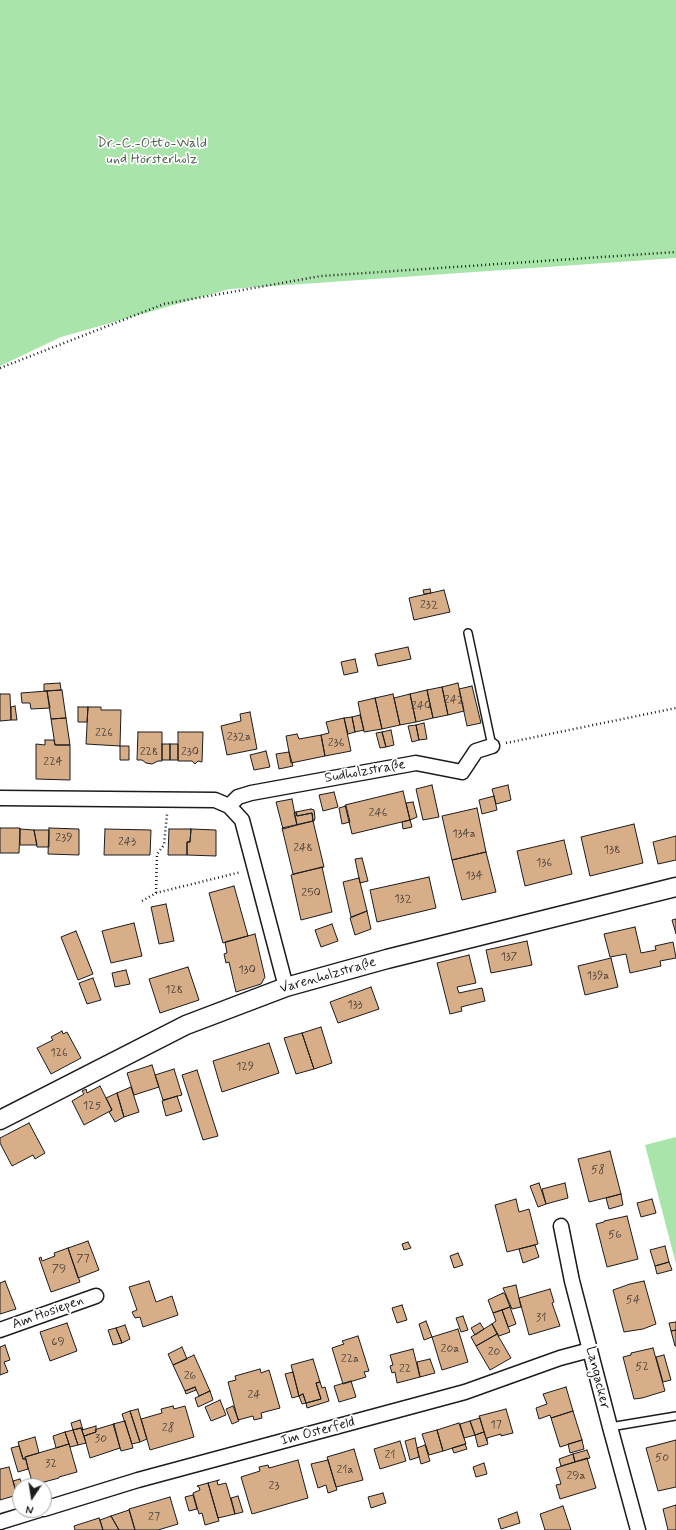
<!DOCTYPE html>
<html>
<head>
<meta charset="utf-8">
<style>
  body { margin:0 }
  #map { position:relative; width:676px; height:1530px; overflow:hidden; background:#fff; font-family:Mynerve,sans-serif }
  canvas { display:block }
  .north { position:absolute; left:12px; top:1478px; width:40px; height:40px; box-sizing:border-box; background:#fff; border:1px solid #a4a4a4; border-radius:50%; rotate:192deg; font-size:11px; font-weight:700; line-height:16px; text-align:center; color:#1c1c1c }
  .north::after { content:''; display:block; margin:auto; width:14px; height:18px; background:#1c1c1c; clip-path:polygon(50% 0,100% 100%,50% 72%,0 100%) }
</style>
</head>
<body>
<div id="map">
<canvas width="676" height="1530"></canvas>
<div class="north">N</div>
</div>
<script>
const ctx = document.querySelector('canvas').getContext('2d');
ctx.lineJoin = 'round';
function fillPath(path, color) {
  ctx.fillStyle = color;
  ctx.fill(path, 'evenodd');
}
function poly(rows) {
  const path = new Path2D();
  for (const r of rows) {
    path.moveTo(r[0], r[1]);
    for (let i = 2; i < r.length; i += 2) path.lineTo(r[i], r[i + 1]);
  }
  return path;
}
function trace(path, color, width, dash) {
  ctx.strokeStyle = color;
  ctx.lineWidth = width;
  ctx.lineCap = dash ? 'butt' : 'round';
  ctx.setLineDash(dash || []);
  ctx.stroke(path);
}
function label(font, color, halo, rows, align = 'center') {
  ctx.font = font + ' Mynerve,sans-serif';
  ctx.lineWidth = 3.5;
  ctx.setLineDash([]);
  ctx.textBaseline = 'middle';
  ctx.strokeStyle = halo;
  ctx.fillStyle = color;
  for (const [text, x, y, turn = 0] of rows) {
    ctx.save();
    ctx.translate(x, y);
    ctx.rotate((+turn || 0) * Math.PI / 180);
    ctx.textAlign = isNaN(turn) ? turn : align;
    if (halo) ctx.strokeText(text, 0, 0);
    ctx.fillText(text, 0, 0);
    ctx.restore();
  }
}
const green = poly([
  [0,0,676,0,676,258,230,289,61,337,0,366],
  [676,1137,676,1264,645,1145]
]);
const building = poly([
  [430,589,431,593,424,594,423,590,430,589],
  [444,590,450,612,414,620,409,598,444,590],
  [408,647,411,659,378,666,375,654,408,647],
  [355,659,358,672,344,675,341,662,355,659],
  [60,683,61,690,44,691,44,684,60,683],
  [458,683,464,711,448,715,442,687,458,683],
  [472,686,481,723,467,726,459,689,472,686],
  [442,687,448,715,433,718,427,690,442,687],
  [62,690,66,718,51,719,47,691,62,690],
  [427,690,433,718,416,722,410,694,427,690],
  [47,691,50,708,31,709,30,703,22,703,21,693,47,691],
  [0,694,10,694,11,720,0,721,0,694],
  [393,694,400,725,382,729,375,698,393,694],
  [410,694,416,722,400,725,394,698,410,694],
  [375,698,382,729,364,732,358,702,375,698],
  [15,706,17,720,11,720,11,707,15,706],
  [78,707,88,707,87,722,78,722,78,707],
  [88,707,101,707,101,710,121,710,120,746,86,744,88,707],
  [250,712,257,749,227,755,221,726,241,721,240,714,250,712],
  [360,715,364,730,355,732,352,717,360,715],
  [352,717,355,732,348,734,344,718,352,717],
  [66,718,70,745,55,745,51,719,66,718],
  [344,718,351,751,325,756,321,735,329,733,326,722,344,718],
  [424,723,427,739,419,740,416,725,424,723],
  [416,725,419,740,412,742,408,726,416,725],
  [391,730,394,745,386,747,382,732,391,730],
  [138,732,162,732,162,761,158,761,152,764,146,763,142,760,137,760,138,732],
  [178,732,203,732,202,762,198,761,195,764,192,761,178,761,178,732],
  [382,732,386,747,380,748,376,733,382,732],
  [297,734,299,739,321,735,325,756,291,763,286,736,297,734],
  [45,740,54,740,55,745,70,745,70,780,36,779,36,744,45,745,45,740],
  [162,744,170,744,170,760,162,760,162,744],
  [170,744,178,744,178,760,170,760,170,744],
  [120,746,129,746,129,760,120,760,120,746],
  [266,751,270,767,254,770,250,755,266,751],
  [289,752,293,766,279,769,276,754,289,752],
  [432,785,439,817,423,820,416,789,432,785],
  [508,785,511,800,496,804,492,789,508,785],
  [403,791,410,820,352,834,345,805,403,791],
  [334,792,338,807,323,811,319,795,334,792],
  [494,796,497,810,482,814,479,800,494,796],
  [292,799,297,825,283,829,276,802,292,799],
  [413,802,417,817,410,820,406,803,413,802],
  [346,806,350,822,342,824,339,808,346,806],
  [477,808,486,852,452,860,442,816,477,808],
  [311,809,314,810,315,818,314,821,313,821,312,813,297,816,296,812,311,809],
  [296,812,297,816,312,813,313,821,297,825,294,813,296,812],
  [410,820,412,827,403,829,402,822,410,820],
  [313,821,324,867,293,874,282,828,313,821],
  [634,824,643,863,590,876,581,837,634,824],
  [0,828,20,828,19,853,0,853,0,828],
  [49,828,79,829,79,855,48,854,49,828],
  [20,829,34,830,37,845,20,845,20,829],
  [105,829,151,830,150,855,104,855,105,829],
  [169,829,191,829,190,842,187,842,187,855,168,855,169,829],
  [191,829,216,830,216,856,187,855,187,842,190,842,191,829],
  [34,830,49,830,49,847,37,847,34,830],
  [676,836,676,860,658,864,653,842,676,836],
  [564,840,572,874,525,886,517,851,564,840],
  [486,852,496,892,462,900,452,860,486,852],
  [362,858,368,881,360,883,355,859,362,858],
  [322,867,332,912,301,920,291,875,322,867],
  [429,877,436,908,377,922,370,890,429,877],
  [359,878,367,911,351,917,343,882,359,878],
  [234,886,248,936,223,943,209,893,234,886],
  [166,904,174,941,159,944,151,907,166,904],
  [367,911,371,929,355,935,350,918,367,911],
  [676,919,676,934,672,920,676,919],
  [134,923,142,956,111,963,102,931,134,923],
  [332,924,338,941,321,947,315,930,332,924],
  [635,927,641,953,656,950,655,946,673,942,676,958,660,961,661,966,630,973,626,954,610,957,604,934,635,927],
  [76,931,93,974,78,980,61,937,76,931],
  [255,934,265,977,261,984,236,992,229,962,226,963,224,954,227,953,225,942,255,934],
  [527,941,532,965,491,973,486,950,527,941],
  [469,955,476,983,457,987,459,993,482,988,485,1001,461,1007,462,1011,450,1014,437,963,469,955],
  [611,958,618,987,585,995,578,966,611,958],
  [188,967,199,1000,160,1013,149,979,188,967],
  [126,970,130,984,115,987,112,973,126,970],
  [93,978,101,1000,87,1004,79,983,93,978],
  [371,987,379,1009,338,1023,330,1002,371,987],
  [321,1027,332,1063,314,1069,302,1033,321,1027],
  [62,1031,63,1034,67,1032,81,1058,51,1074,37,1048,53,1040,51,1037,62,1031],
  [302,1033,314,1069,296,1074,284,1038,302,1033],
  [269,1043,279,1073,222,1092,213,1061,269,1043],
  [152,1065,159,1087,134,1095,127,1073,152,1065],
  [174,1069,182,1095,163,1100,155,1075,174,1069],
  [197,1070,218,1136,203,1140,182,1075,197,1070],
  [100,1086,112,1110,84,1125,72,1101,84,1094,82,1091,86,1089,87,1093,100,1086],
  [131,1087,139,1112,124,1117,117,1093,131,1087],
  [117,1093,124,1117,115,1122,109,1112,112,1110,106,1098,117,1093],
  [177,1096,182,1111,166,1116,162,1101,177,1096],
  [29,1123,45,1153,35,1159,33,1155,12,1166,0,1143,0,1138,29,1123],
  [610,1151,621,1194,589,1202,578,1159,610,1151],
  [539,1183,546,1204,538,1207,530,1186,539,1183],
  [565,1183,568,1198,546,1204,542,1189,565,1183],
  [621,1194,623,1205,609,1209,606,1198,621,1194],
  [516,1199,519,1212,529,1209,538,1244,507,1252,495,1205,516,1199],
  [652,1199,656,1213,641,1217,637,1203,652,1199],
  [627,1216,638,1259,607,1267,596,1224,604,1222,604,1221,627,1216],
  [88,1241,99,1270,78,1278,68,1248,88,1241],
  [408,1242,411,1248,404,1250,402,1244,408,1242],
  [535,1245,539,1257,523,1263,519,1249,535,1245],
  [665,1246,669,1262,655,1266,650,1250,665,1246],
  [68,1248,80,1282,51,1292,39,1258,41,1257,42,1261,55,1256,54,1253,68,1248],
  [458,1253,463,1265,454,1268,450,1256,458,1253],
  [669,1262,672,1270,657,1274,655,1266,669,1262],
  [5,1281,16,1309,0,1314,0,1283,5,1281],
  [149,1281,156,1302,172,1296,178,1315,143,1327,140,1317,135,1318,132,1312,137,1310,129,1287,149,1281],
  [644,1281,656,1324,643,1329,624,1332,613,1290,630,1284,644,1281],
  [516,1285,521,1307,512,1309,503,1288,516,1285],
  [550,1289,554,1302,552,1303,560,1326,529,1335,519,1298,550,1289],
  [503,1293,505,1294,510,1307,493,1313,488,1300,503,1293],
  [402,1305,407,1320,397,1323,392,1308,402,1305],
  [510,1307,516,1324,508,1327,502,1310,510,1307],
  [502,1310,510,1332,499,1336,492,1324,496,1321,493,1313,502,1310],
  [463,1316,468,1330,461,1332,456,1318,463,1316],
  [426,1321,432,1337,424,1340,419,1324,426,1321],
  [676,1322,676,1330,671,1331,669,1323,676,1322],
  [67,1323,77,1351,50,1361,40,1332,67,1323],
  [480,1323,484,1329,475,1335,471,1328,480,1323],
  [492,1324,497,1334,476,1346,471,1337,492,1324],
  [125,1325,130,1339,122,1343,116,1328,125,1325],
  [116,1328,122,1343,113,1345,108,1330,116,1328],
  [458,1329,468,1362,442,1370,432,1337,458,1329],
  [676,1330,676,1346,675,1346,671,1331,676,1330],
  [497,1334,511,1358,490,1370,476,1346,497,1334],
  [358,1336,369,1371,364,1372,366,1377,343,1384,332,1348,344,1344,342,1341,358,1336],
  [5,1345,10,1360,4,1362,8,1372,0,1375,0,1347,5,1345],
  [182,1347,187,1359,173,1365,168,1354,182,1347],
  [653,1348,665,1391,642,1398,634,1399,623,1357,631,1355,631,1353,653,1348],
  [413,1349,420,1377,397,1383,395,1372,392,1373,390,1366,393,1365,390,1355,413,1349],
  [194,1355,210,1391,199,1396,195,1387,185,1391,173,1365,194,1355],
  [664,1355,671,1380,663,1382,656,1357,664,1355],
  [313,1359,320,1382,316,1383,321,1399,306,1403,303,1394,299,1396,291,1365,313,1359],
  [430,1359,435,1373,420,1377,417,1362,430,1359],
  [260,1369,261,1373,269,1370,280,1408,261,1413,262,1418,254,1420,253,1416,238,1420,228,1382,236,1380,235,1376,260,1369],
  [293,1372,299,1396,292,1398,285,1374,293,1372],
  [351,1381,356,1397,339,1402,334,1386,351,1381],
  [320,1382,322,1388,325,1387,329,1401,307,1408,306,1403,321,1399,316,1383,320,1382],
  [195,1387,196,1390,186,1394,185,1391,195,1387],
  [566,1387,573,1411,551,1418,550,1415,539,1419,536,1408,547,1404,543,1394,566,1387],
  [210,1391,213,1400,198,1407,195,1398,210,1391],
  [303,1394,306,1403,302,1404,299,1396,303,1394],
  [220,1400,226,1415,211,1421,205,1407,220,1400],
  [173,1406,174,1409,185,1406,194,1437,150,1450,141,1419,162,1413,161,1409,173,1406],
  [233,1406,239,1421,232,1424,226,1409,233,1406],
  [138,1409,147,1439,140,1442,130,1411,138,1409],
  [506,1409,513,1433,501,1436,501,1434,487,1438,487,1441,479,1416,506,1409],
  [130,1411,140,1442,132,1444,122,1414,130,1411],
  [573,1411,582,1440,560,1447,551,1418,573,1411],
  [480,1418,484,1432,475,1435,470,1421,480,1418],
  [80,1420,83,1430,81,1428,73,1430,71,1423,80,1420],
  [125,1421,133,1448,121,1451,113,1424,125,1421],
  [470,1421,475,1435,464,1438,460,1424,470,1421],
  [459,1423,466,1444,443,1451,437,1430,459,1423],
  [114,1424,120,1448,90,1458,84,1436,96,1432,95,1430,97,1429,114,1424],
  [96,1426,96,1432,84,1436,82,1430,96,1426],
  [81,1428,86,1443,78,1445,73,1430,81,1428],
  [73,1430,78,1445,70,1447,65,1432,73,1430],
  [437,1430,443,1451,429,1455,422,1434,437,1430],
  [65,1432,69,1444,56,1448,53,1436,65,1432],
  [484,1432,488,1444,478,1447,475,1435,484,1432],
  [35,1437,39,1453,25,1457,26,1459,23,1459,18,1442,35,1437],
  [415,1438,419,1457,410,1460,405,1441,415,1438],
  [582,1440,584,1449,570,1453,568,1444,582,1440],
  [676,1440,676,1487,658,1491,646,1448,676,1440],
  [400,1441,406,1461,380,1469,374,1449,400,1441],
  [69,1444,77,1472,59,1477,59,1478,33,1485,25,1457,69,1444],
  [465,1444,467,1449,454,1453,452,1448,465,1444],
  [425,1445,430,1461,421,1464,417,1448,425,1445],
  [19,1446,23,1459,26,1459,28,1469,18,1472,11,1448,19,1446],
  [354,1449,363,1480,336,1487,327,1457,354,1449],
  [587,1450,590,1458,575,1462,573,1454,587,1450],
  [573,1454,575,1462,561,1466,559,1459,573,1454],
  [587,1458,596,1488,560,1499,556,1485,561,1484,556,1468,587,1458],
  [298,1460,308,1498,252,1514,241,1477,260,1471,259,1467,268,1465,269,1468,298,1460],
  [328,1460,337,1490,328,1493,326,1485,318,1488,311,1464,328,1460],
  [484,1463,487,1474,476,1477,473,1467,484,1463],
  [9,1467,17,1495,0,1500,0,1469,9,1467],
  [20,1479,23,1486,20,1486,20,1494,17,1495,13,1481,20,1479],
  [219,1480,217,1481,218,1485,226,1483,235,1514,218,1518,208,1483,219,1480],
  [208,1483,219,1521,205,1525,202,1513,199,1514,193,1493,200,1490,199,1487,197,1486,208,1483],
  [383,1493,386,1503,371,1508,368,1497,383,1493],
  [193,1495,197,1509,189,1511,185,1497,193,1495],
  [238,1496,243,1512,235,1514,231,1498,238,1496],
  [170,1497,178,1524,158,1530,135,1530,129,1509,170,1497],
  [676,1505,676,1530,668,1530,663,1509,676,1505],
  [563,1506,571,1530,545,1530,540,1514,563,1506],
  [129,1510,135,1530,119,1530,111,1516,129,1510],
  [517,1512,520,1523,501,1529,498,1519,517,1512],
  [111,1516,119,1530,103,1530,100,1520,111,1516],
  [99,1518,103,1530,75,1530,74,1526,99,1518]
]);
const path = poly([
  [0,368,164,304,321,276,676,252],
  [506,743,676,708],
  [156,893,157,854,164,845,167,814],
  [142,901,156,893,241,872]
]);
const service = poly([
  [468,633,492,746],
  [610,1427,676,1416]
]);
const minor = poly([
  [0,798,215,800,229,806,242,820,286,987],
  [229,806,238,797,251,793,416,763,462,772,476,751,492,746],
  [561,1226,572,1281,610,1427,638,1530],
  [0,1330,96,1296],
  [44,1509,138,1480,465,1392,560,1358,590,1350],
  [0,1522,39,1510]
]);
const tertiary = poly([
  [0,1120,186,1025,286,987,387,959,676,887]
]);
const numberNames = [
  ["232",429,605],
  ["242",454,700],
  ["240",421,706],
  ["226",104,733],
  ["232a",239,737],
  ["236",336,743],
  ["228",149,752],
  ["230",190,752],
  ["224",53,762],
  ["246",378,813],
  ["134a",464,834],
  ["239",64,838],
  ["243",127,842],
  ["248",303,848],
  ["138",612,850],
  ["136",544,863],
  ["134",474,876],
  ["250",311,893],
  ["132",403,899],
  ["137",509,957],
  ["130",247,970],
  ["139a",598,976],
  ["128",174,990],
  ["133",355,1005],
  ["126",59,1053],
  ["129",245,1067],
  ["125",92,1106],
  ["58",598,1170],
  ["56",615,1235],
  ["77",83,1259],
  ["79",59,1269],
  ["54",633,1300],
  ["31",541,1318],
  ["69",58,1342],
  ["20a",450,1349],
  ["20",494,1352],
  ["22a",350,1359],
  ["52",642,1367],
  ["22",405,1369],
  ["26",190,1376],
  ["24",254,1395],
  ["17",496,1425],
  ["28",168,1428],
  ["30",101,1439],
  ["21",390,1455],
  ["50",662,1458],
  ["32",51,1464],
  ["21a",345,1470],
  ["29a",576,1476],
  ["23",274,1486],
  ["27",154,1517]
];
const parkNames = [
  ["Dr.-C.-Otto-Wald",152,144],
  ["und Hörsterholz",152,160]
];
const streetNames = [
  ["Sudholzstraße",365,772,-10],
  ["Varenholzstraße",328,976,-16],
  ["Am Hosiepen",48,1313,-20],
  ["Langacker",597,1378,76],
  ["Im Osterfeld",318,1432,-15]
];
fillPath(green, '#a9e4aa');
fillPath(building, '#d8ae89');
trace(building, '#1c1c1c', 1);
trace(service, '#1c1c1c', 10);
trace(minor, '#1c1c1c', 17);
trace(tertiary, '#1c1c1c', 21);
trace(path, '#1c1c1c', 2.5, [1, 3]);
trace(service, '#fff', 7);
trace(minor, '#fff', 14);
trace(tertiary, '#fff', 18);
label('12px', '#4b4037', null, numberNames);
label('14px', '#4d624e', '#fff', parkNames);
label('14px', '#1c1c1c', '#fff', streetNames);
</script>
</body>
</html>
